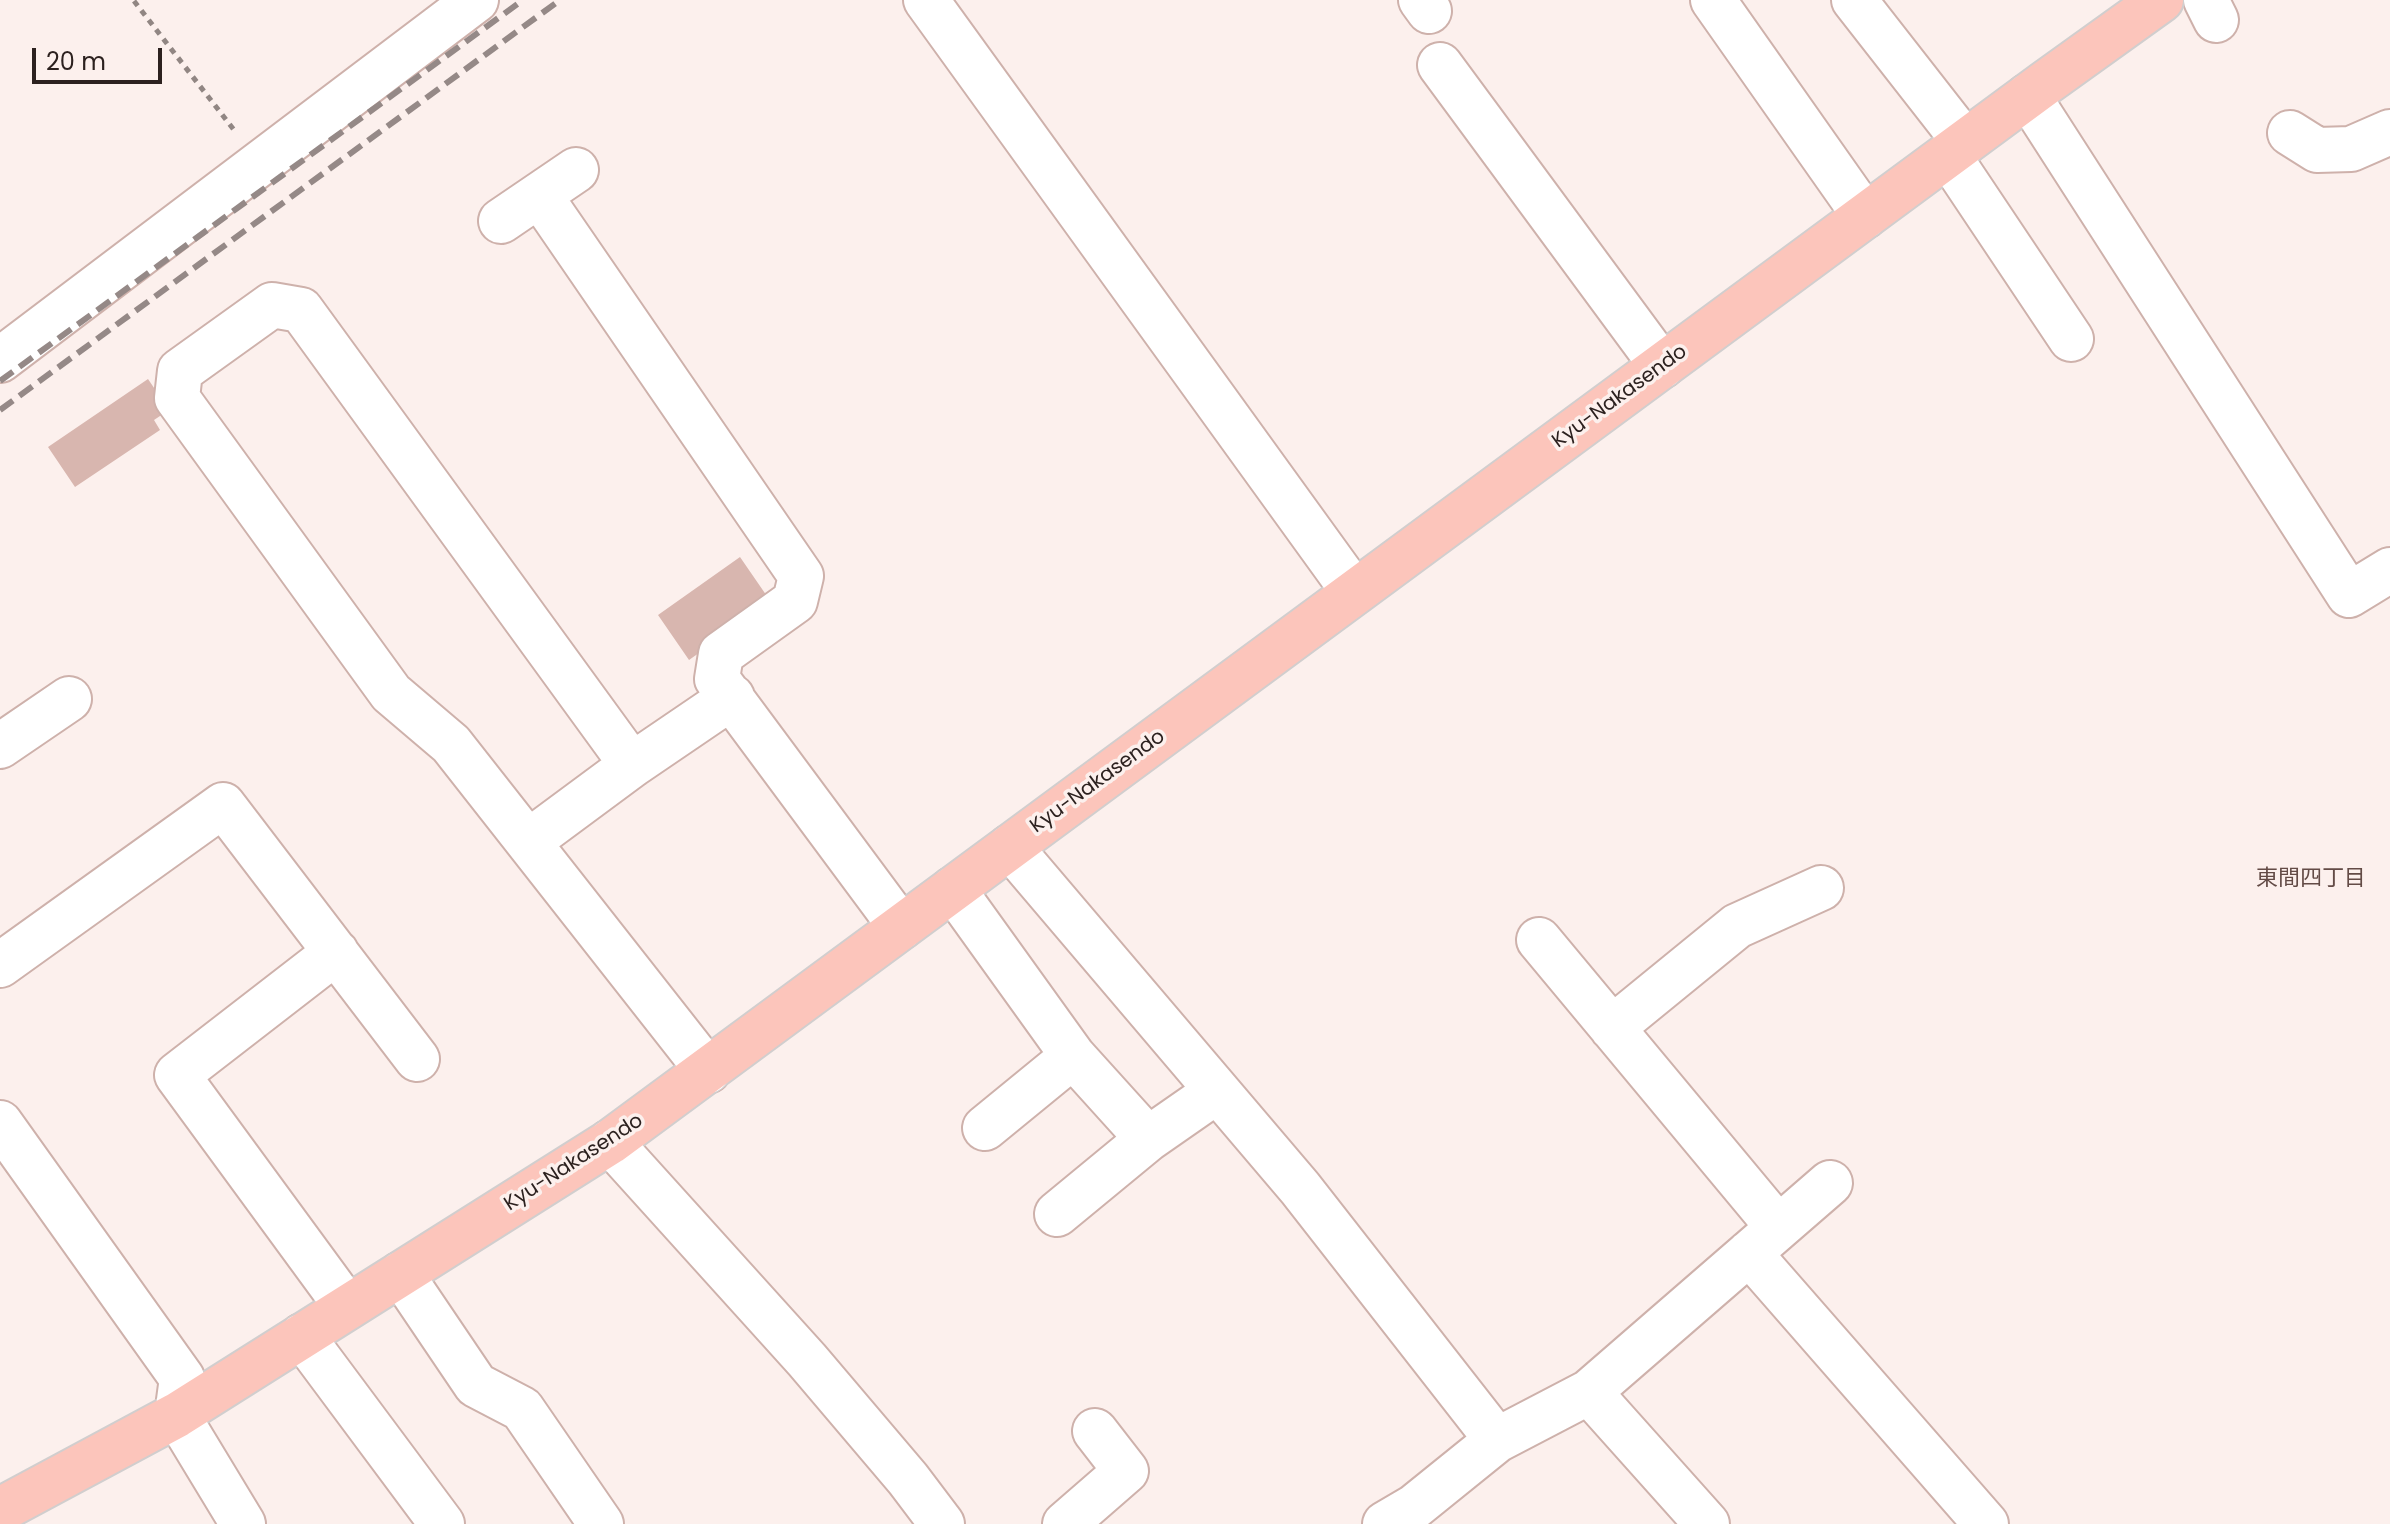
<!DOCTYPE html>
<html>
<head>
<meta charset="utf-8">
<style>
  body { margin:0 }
  #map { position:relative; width:2390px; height:1524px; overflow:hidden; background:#fcf0ed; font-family:Poppins,sans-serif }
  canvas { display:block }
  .scale { position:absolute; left:32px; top:48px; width:130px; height:36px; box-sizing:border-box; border:4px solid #2c211f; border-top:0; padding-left:10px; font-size:24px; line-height:28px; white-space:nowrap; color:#2c211f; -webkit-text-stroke:6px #fcf0ed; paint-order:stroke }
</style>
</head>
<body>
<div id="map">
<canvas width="2390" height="1524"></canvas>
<div class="scale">20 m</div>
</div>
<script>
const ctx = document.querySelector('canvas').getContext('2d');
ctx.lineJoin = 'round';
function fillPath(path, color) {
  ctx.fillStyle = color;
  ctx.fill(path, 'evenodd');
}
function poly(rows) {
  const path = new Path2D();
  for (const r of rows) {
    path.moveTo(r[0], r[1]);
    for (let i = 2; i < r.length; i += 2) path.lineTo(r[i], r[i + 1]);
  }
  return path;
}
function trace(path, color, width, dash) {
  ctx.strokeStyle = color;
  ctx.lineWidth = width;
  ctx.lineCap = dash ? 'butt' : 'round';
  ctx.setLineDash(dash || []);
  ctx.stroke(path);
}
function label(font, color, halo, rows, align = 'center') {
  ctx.font = font + ' Poppins,"Noto Sans JP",sans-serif';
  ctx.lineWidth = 7;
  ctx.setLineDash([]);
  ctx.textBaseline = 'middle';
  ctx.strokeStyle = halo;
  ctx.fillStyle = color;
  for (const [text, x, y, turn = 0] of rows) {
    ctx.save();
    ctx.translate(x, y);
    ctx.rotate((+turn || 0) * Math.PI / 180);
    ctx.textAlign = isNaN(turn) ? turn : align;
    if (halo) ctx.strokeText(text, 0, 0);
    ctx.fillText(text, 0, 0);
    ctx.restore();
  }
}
const green = poly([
  [148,379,169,410,154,420,160,430,75,487,48,447],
  [740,557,771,602,689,660,658,615]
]);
const path = poly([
  [134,1,234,130]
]);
const minor = poly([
  [926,0,1354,592],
  [1421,0,1429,11],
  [1713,0,1865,216],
  [1854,0,1965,142],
  [2206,0,2216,20],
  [1440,65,1662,366],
  [2028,96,2349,595,2390,570],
  [2290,133,2317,150,2351,149,2390,132],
  [1948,155,2071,339],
  [540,196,801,576,795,601,721,654,717,679,901,927],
  [501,221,576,170],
  [0,360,476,0],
  [0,746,69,699],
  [632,765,301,310,272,305,180,371,177,398,391,693,451,744,708,1071],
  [528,842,632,765,732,697],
  [1010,847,1300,1188,1497,1440],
  [953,889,1073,1056,1148,1139,1057,1214],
  [1539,940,1778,1227],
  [336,952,177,1075,347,1307],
  [0,965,223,805,417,1059],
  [1612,1028,1737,926,1821,888],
  [0,1123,182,1378,177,1415,243,1524],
  [985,1128,1073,1056],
  [1148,1139,1217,1091],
  [610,1142,807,1360,908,1479,942,1524],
  [1749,1253,1986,1524],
  [401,1274,476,1385,522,1409,601,1524],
  [302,1336,442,1524],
  [1589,1392,1707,1524],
  [1065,1524,1126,1471,1095,1431],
  [1385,1524,1414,1507,1497,1440,1589,1392,1830,1183]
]);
const major = poly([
  [0,1510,177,1415,610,1142,2044,84,2161,0]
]);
const rail = poly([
  [0,381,523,0],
  [0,410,560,0]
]);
const streetNames = [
  ["Kyu-Nakasendo",1620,397,-36],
  ["Kyu-Nakasendo",1098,782,-36],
  ["Kyu-Nakasendo",574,1163,-33]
];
const neighbourhoodNames = [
  ["東間四丁目",2311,879]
];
fillPath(green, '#d8b6af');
trace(minor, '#ceb1ab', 48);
trace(major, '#d1cece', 48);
trace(path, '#918683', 5, [6, 6]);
trace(minor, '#fff', 44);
trace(major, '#fcc5bb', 44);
trace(rail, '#958987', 6, [16, 8]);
label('20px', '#2c211f', '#fcf0ed', streetNames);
label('22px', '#634b46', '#fcf0ed', neighbourhoodNames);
</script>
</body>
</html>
